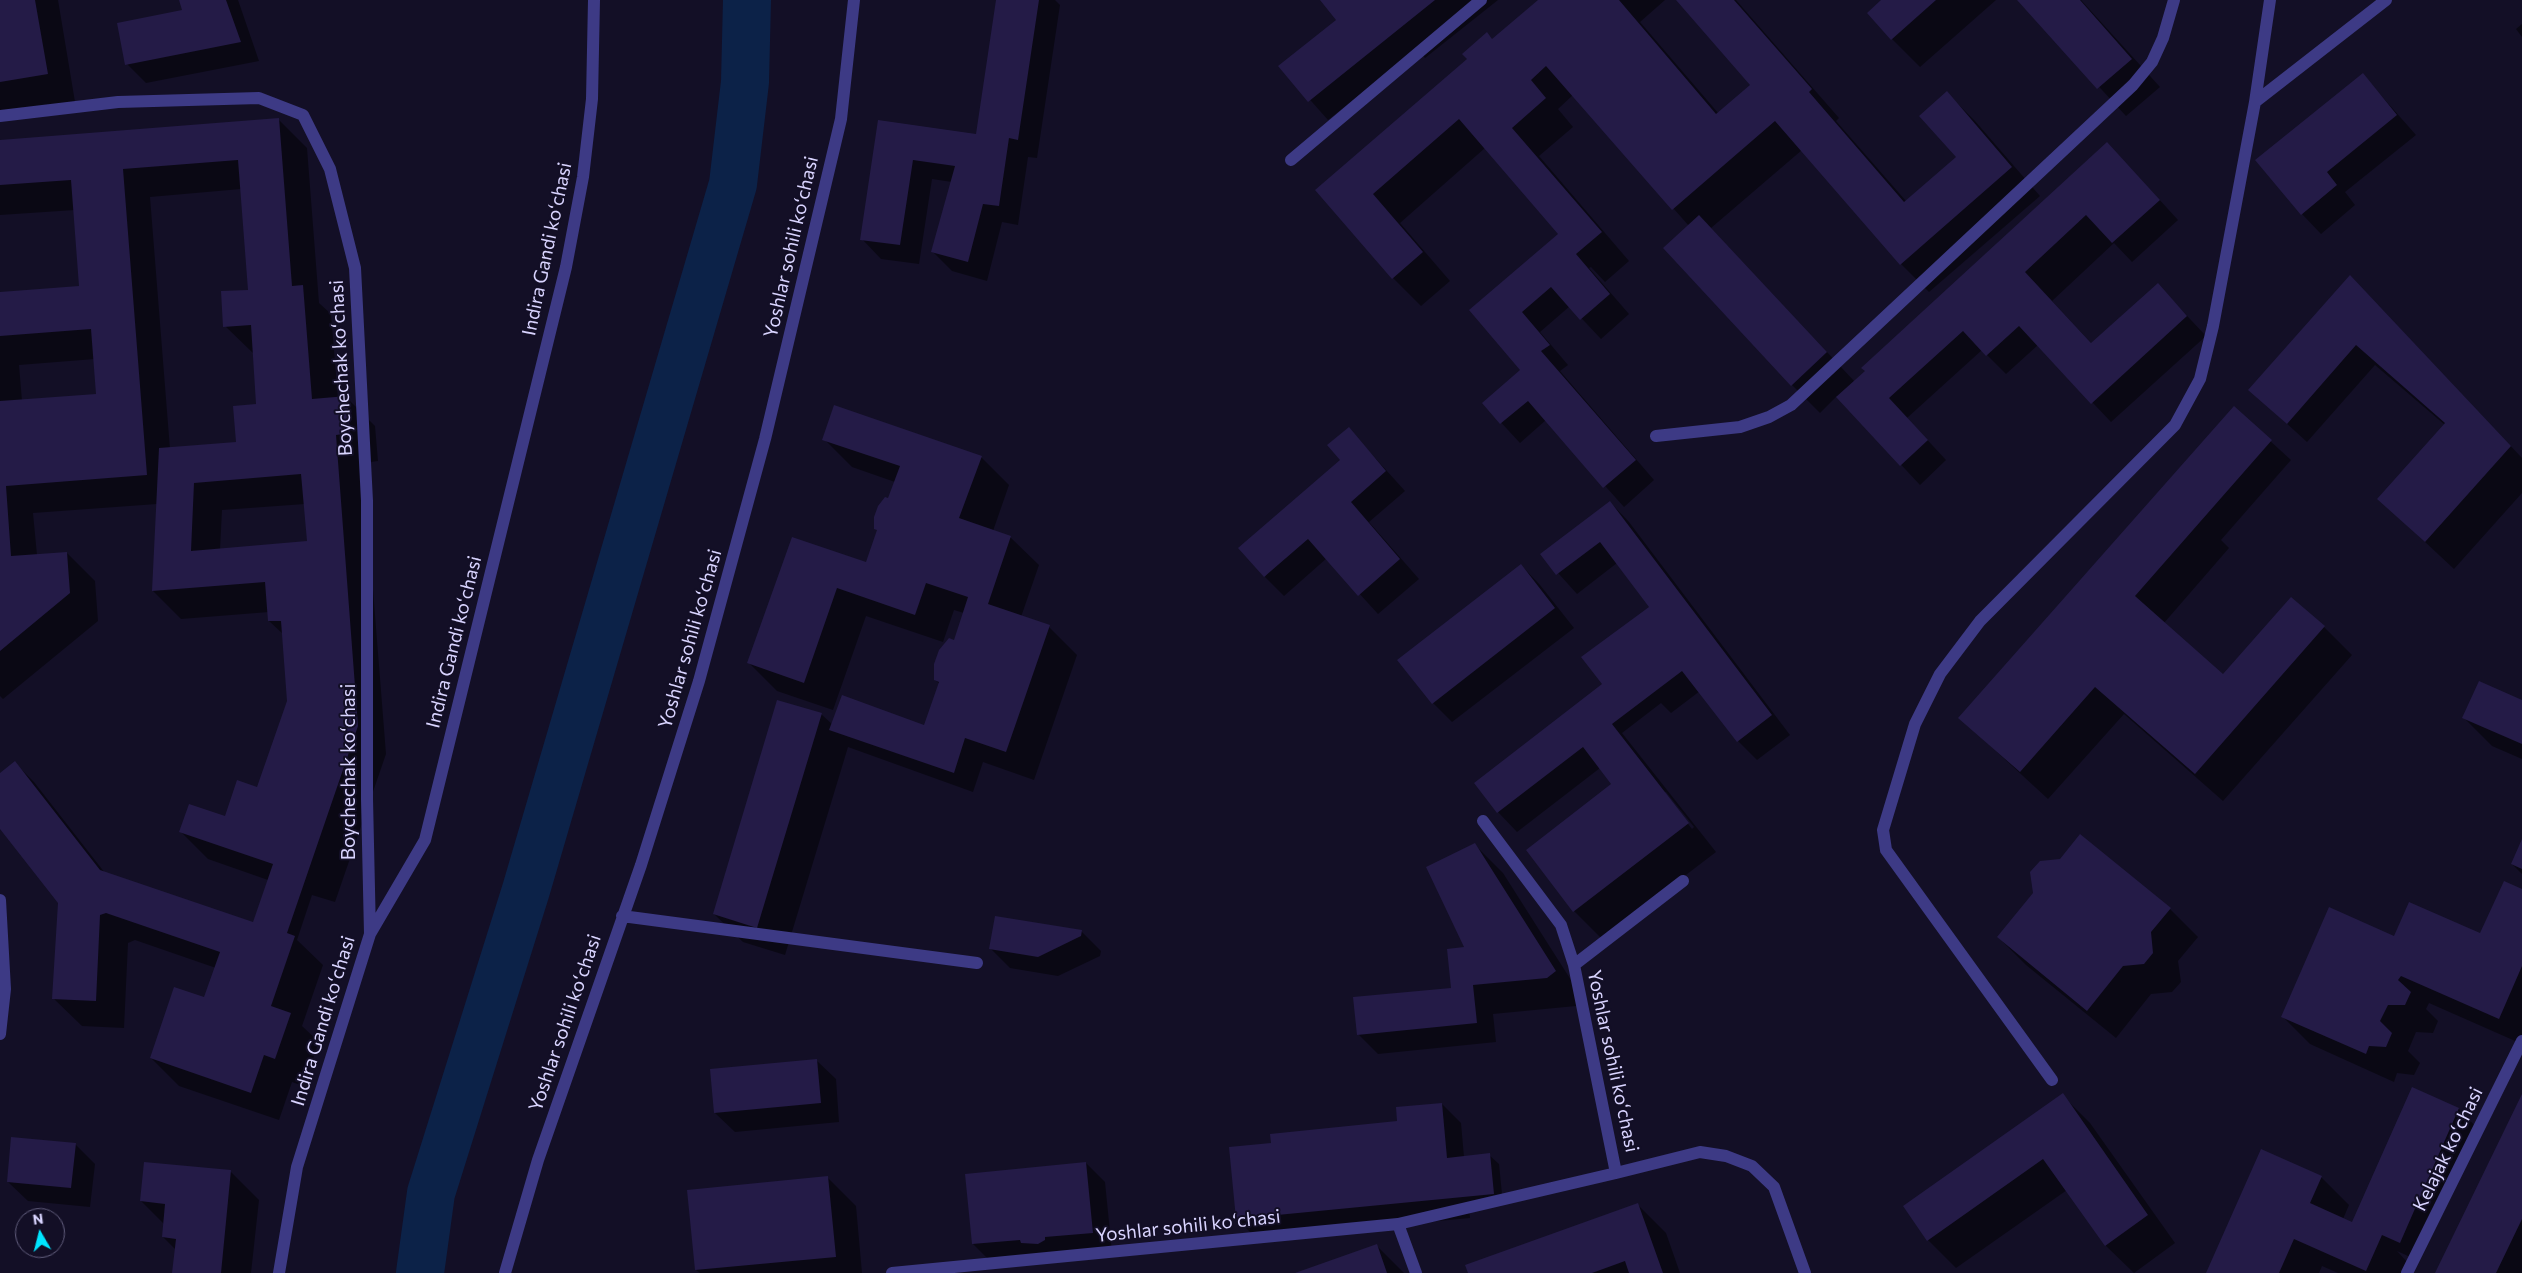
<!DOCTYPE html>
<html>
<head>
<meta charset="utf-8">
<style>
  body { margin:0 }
  #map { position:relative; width:2522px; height:1273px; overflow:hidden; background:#130f26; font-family:Commissioner,sans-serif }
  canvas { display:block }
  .north { position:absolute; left:15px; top:1208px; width:50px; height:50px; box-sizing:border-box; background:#130f26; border:1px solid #625e7d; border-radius:50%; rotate:352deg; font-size:14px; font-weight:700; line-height:20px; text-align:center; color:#d9d4ff }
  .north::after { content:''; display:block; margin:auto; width:18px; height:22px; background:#00e5ff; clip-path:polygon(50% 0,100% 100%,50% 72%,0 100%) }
</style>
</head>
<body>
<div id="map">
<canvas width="2522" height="1273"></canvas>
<div class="north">N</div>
</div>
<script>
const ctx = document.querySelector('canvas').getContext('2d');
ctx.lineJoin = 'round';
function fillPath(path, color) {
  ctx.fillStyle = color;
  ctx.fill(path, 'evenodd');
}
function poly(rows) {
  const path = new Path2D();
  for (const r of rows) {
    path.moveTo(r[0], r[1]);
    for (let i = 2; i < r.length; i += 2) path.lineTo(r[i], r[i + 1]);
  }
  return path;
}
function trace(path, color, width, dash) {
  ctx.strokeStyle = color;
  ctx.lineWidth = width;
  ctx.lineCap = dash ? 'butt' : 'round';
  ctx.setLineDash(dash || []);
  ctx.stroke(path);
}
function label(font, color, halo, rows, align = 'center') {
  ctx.font = font + ' Commissioner,sans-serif';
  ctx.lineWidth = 4;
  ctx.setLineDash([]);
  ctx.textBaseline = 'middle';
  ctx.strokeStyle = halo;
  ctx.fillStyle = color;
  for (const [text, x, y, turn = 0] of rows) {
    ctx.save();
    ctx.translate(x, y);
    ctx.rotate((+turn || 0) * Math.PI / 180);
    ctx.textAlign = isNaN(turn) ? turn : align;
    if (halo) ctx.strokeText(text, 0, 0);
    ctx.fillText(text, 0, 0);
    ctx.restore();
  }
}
const shadow = poly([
  [0,0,58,0,75,102,0,115],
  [180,0,238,0,259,61,146,83,127,64,184,11],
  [997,0,1055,0,1060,5,1037,158,1028,157,1018,225,1002,222,987,281,952,271,933,252,952,182,932,179,919,264,881,259,862,239,879,121,977,135],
  [1322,0,1498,0,1425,58,1417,49,1328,120,1280,66,1338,20],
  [1540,0,1665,0,1640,22,1719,114,1751,85,1678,0,1736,0,1839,118,1836,121,1906,201,1957,157,1947,93,1975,121,2040,196,1929,292,1901,264,1802,150,1711,228,1855,382,2126,163,2178,220,2132,262,2114,243,2052,301,2092,344,2158,285,2206,336,2111,422,2038,345,2006,374,1982,350,1907,418,1946,460,1920,485,1837,396,1820,413,1792,385,1689,226,1573,95,1558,109,1573,127,1539,156,1629,261,1605,282,1591,267,1589,268,1629,314,1601,339,1570,306,1540,332,1568,365,1560,371,1654,480,1624,507,1546,420,1520,443,1484,404,1522,370,1471,310,1565,239,1485,148,1400,223,1450,281,1421,306,1393,278,1317,190],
  [1883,0,1996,0,1920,67,1892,39],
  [2019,0,2081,0,2160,87,2126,116],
  [2522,24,2522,37,2516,29],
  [2363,75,2416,135,2345,192,2355,205,2321,234,2302,214],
  [279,120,307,148,319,303,331,314,338,398,347,398,375,426,378,461,363,463,386,754,335,902,312,895,297,940,323,965,302,1026,319,1042,303,1086,292,1082,279,1120,179,1086,151,1058,205,999,216,968,135,940,128,943,124,1028,82,1026,53,998,59,903,0,827,0,774,15,763,34,782,105,873,253,923,268,880,208,859,180,831,226,818,258,789,288,701,283,634,269,621,269,612,181,619,153,591,157,504,33,513,37,555,67,553,95,581,98,621,3,699,0,696,0,290,0,293,81,287,75,210,0,215,0,141],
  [241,189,249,291,225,326,254,354,258,405,237,443,170,449,150,197],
  [95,359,98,395,22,401,19,365],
  [305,504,308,543,220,550,222,510],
  [2378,305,2522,458,2522,493,2454,569,2379,499,2445,425,2375,365,2307,442,2250,390],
  [2234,408,2291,460,2221,540,2229,548,2164,623,2224,676,2324,627,2352,655,2223,801,2124,714,2048,799,1960,718],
  [1349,429,1405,491,1369,522,1419,579,1378,614,1327,558,1284,596,1265,577,1341,460],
  [824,439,981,457,1009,485,993,531,1010,537,1039,565,1021,617,1049,627,1077,655,1034,780,983,762,973,792,848,747,785,955,743,942,714,914,821,714,833,725,925,726,940,684,935,680,955,641,964,613,954,610,943,642,866,616,833,710,777,691,749,663,793,538,867,564,895,482,852,467],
  [1610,502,1629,522,1790,735,1757,760,1738,741,1700,691,1671,713,1661,703,1622,733,1716,852,1602,939,1574,911,1613,784,1600,768,1517,832,1498,812,1604,685,1650,607,1617,563,1577,594,1541,554],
  [1663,792,1666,792,1694,827,1692,829],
  [1521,565,1540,585,1574,628,1452,722,1433,703],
  [2522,702,2522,759,2492,746,2464,718],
  [2522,842,2522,874,2512,864],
  [1475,845,1503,873,1583,999,1576,1006,1493,1014,1496,1042,1378,1054,1358,1034,1452,989,1466,948],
  [2522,890,2522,1044,2429,1003,2426,1009,2438,1021,2433,1033,2416,1032,2408,1051,2420,1063,2414,1075,2397,1073,2394,1082,2310,1044,2282,1016,2395,937,2481,935],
  [2034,893,2170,909,2198,937,2178,961,2181,982,2172,992,2151,994,2116,1038,2026,965,1998,937],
  [1081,931,1101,951,1100,956,1058,976,1010,968,991,949],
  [816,1060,836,1079,839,1122,735,1132,715,1113],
  [2412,1089,2459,1109,2478,1129,2419,1261,2397,1251,2409,1264,2405,1273,2338,1273,2322,1266,2319,1273,2208,1273,2321,1177,2349,1205,2343,1219,2357,1225],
  [2062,1095,2090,1123,2175,1243,2134,1273,2105,1245,2067,1190,1956,1268,1928,1240,1904,1207],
  [2522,1096,2522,1273,2436,1273],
  [1442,1104,1461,1123,1464,1157,1489,1155,1499,1164,1503,1204,1469,1207,1470,1218,1256,1238,1237,1219,1272,1144,1399,1122],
  [75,1144,95,1164,90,1207,28,1201,8,1182],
  [1086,1163,1105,1182,1112,1252,992,1263,973,1244],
  [231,1172,259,1200,251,1273,174,1273,176,1250,163,1237,164,1224,141,1201],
  [828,1178,856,1206,862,1273,700,1273,696,1270],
  [1638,1205,1666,1233,1680,1273,1469,1273],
  [1376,1245,1404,1273,1298,1273]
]);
const canal = poly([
  [420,1273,431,1193,526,890,733,184,745,82,747,0]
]);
const building = poly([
  [0,0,35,0,48,74,0,82],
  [179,0,226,0,241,42,125,65,117,23,182,10],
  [996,0,1039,0,1018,140,1009,138,999,206,983,204,968,262,931,252,955,166,913,160,900,245,860,240,878,120,976,134],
  [1320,0,1435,0,1308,102,1278,66,1336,20],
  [1538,0,1619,0,1716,114,1750,85,1676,0,1734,0,1812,89,1809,92,1904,202,1956,157,1919,116,1947,91,2012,167,1900,265,1775,121,1672,210,1546,66,1531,80,1546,98,1512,128,1602,232,1576,254,1610,294,1580,320,1551,287,1522,312,1550,345,1541,351,1636,460,1603,488,1528,401,1500,424,1482,403,1520,370,1469,310,1558,234,1459,119,1373,194,1423,252,1392,279,1315,190,1467,59,1462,54,1487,32,1492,39],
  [1881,0,1936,0,1891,40,1867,13],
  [2017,0,2080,0,2132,59,2097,89],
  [2363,73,2397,115,2327,172,2337,185,2301,215,2255,160],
  [279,118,292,286,303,285,312,399,347,396,350,433,336,435,358,726,287,933,295,936,271,1006,291,1013,275,1059,264,1055,251,1093,150,1058,174,987,204,997,220,952,106,913,100,915,96,1001,52,999,58,903,0,829,0,773,15,761,100,870,253,922,273,864,179,832,189,804,225,816,237,780,257,787,287,701,281,621,268,621,265,582,152,591,159,448,236,442,233,406,256,404,251,325,223,327,221,291,248,290,238,160,123,169,147,475,6,486,11,556,67,552,70,593,0,651,0,401,96,394,91,329,0,336,0,292,79,286,71,180,0,185,0,140],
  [301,474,307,541,191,551,194,483],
  [2107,142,2160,200,2112,243,2086,215,2025,272,2091,343,2158,283,2187,316,2091,404,2019,326,1986,356,1963,331,1889,398,1928,440,1900,466,1836,397,1865,371,1861,368],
  [1699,215,1827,352,1791,386,1663,248],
  [2350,275,2511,446,2425,542,2377,499,2445,423,2356,345,2287,424,2248,390],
  [834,405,982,456,959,518,1011,536,988,604,1050,625,1006,752,965,738,954,773,829,730,842,695,924,725,939,682,934,680,934,664,939,650,949,638,954,640,968,597,926,583,915,615,837,588,804,683,747,663,792,537,866,562,877,530,874,529,874,517,878,506,885,497,888,498,900,466,822,440],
  [2234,406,2272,440,2135,596,2223,674,2291,597,2325,626,2195,774,2095,687,2020,772,1958,718],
  [1349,427,1386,471,1351,502,1400,559,1358,596,1308,539,1264,577,1238,548,1340,460,1327,445],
  [1610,501,1772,715,1737,742,1682,671,1612,724,1689,823,1573,912,1526,850,1611,784,1583,747,1497,813,1474,783,1602,684,1581,657,1649,607,1600,542,1556,575,1540,554],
  [1521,564,1555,608,1432,704,1397,660],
  [2479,681,2522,700,2522,744,2462,718],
  [777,700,822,713,757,928,713,914],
  [2080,834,2171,908,2151,932,2153,953,2144,964,2123,966,2087,1011,1997,937,2033,893,2030,872,2040,861,2060,859],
  [2522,839,2522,869,2511,864],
  [1475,843,1556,971,1547,978,1473,985,1477,1023,1357,1035,1353,997,1451,988,1447,949,1464,947,1426,867],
  [2504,881,2522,889,2522,966,2499,1019,2401,976,2398,980,2411,992,2405,1005,2388,1005,2380,1021,2392,1033,2386,1047,2369,1046,2366,1054,2281,1017,2329,907,2394,936,2409,902,2480,933],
  [995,916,1082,930,1081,936,1038,957,989,949],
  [817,1059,821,1103,714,1113,710,1069],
  [2412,1087,2459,1108,2400,1243,2382,1235,2366,1271,2294,1239,2279,1273,2206,1273,2261,1149,2322,1176,2310,1203,2352,1222],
  [2063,1093,2148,1215,2105,1246,2043,1159,1927,1241,1903,1206],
  [2522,1094,2522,1219,2496,1273,2435,1273],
  [1442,1103,1447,1158,1490,1153,1494,1194,1236,1219,1229,1147,1271,1143,1270,1134,1397,1121,1396,1107],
  [11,1137,76,1143,71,1188,7,1182],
  [144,1162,231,1170,221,1273,172,1273,176,1239,162,1237,165,1204,140,1201],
  [1086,1162,1093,1233,1045,1237,1045,1240,1038,1244,1021,1243,1020,1240,972,1244,965,1174],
  [828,1176,836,1257,695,1270,687,1190],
  [1638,1203,1663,1273,1629,1273,1625,1261,1592,1273,1468,1273,1465,1265],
  [1377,1244,1387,1273,1295,1273]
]);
const minor = poly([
  [2255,102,2386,0],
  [0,116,118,102,259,98,303,115,330,169,355,268,367,501,367,799,370,934],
  [1291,160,1481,0],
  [1656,436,1740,427,1769,417,1791,405,2133,85,2152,62,2163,38,2174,0],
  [0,900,5,989,0,1034],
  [622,916,977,963],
  [1574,965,1683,881],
  [2052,1080,1886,850,1883,830,1915,724,1940,674,1980,621,2175,425,2200,379,2213,326,2255,102,2270,0],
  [1616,1173,1700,1152,1726,1156,1752,1166,1774,1187,1805,1273],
  [1398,1224,1416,1273],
  [279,1273,297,1167,370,934,425,840,566,267,583,177,592,99,594,0],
  [505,1273,538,1160,641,865,699,681,765,439,841,119,854,0],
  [892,1273,1398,1224,1616,1173,1574,965,1561,925,1483,821],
  [2407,1273,2522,1041]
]);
const streetNames = [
  ["Yoshlar sohili koʻchasi",791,247,-77],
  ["Indira Gandi koʻchasi",547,249,-78],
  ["Boychechak koʻchasi",341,368,-93],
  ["Yoshlar sohili koʻchasi",690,639,-74],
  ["Indira Gandi koʻchasi",454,642,-76],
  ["Boychechak koʻchasi",349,772,-90],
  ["Indira Gandi koʻchasi",323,1021,-73],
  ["Yoshlar sohili koʻchasi",565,1023,-71],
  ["Yoshlar sohili koʻchasi",1613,1061,78],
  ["Kelajak koʻchasi",2448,1149,-64],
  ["Yoshlar sohili koʻchasi",1188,1226,-6]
];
fillPath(shadow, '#0007');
trace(canal, '#0c2248', 48);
fillPath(building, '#241b47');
trace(minor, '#3d3a85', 12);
label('19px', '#d9d4ff', '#130f26', streetNames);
</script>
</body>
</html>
